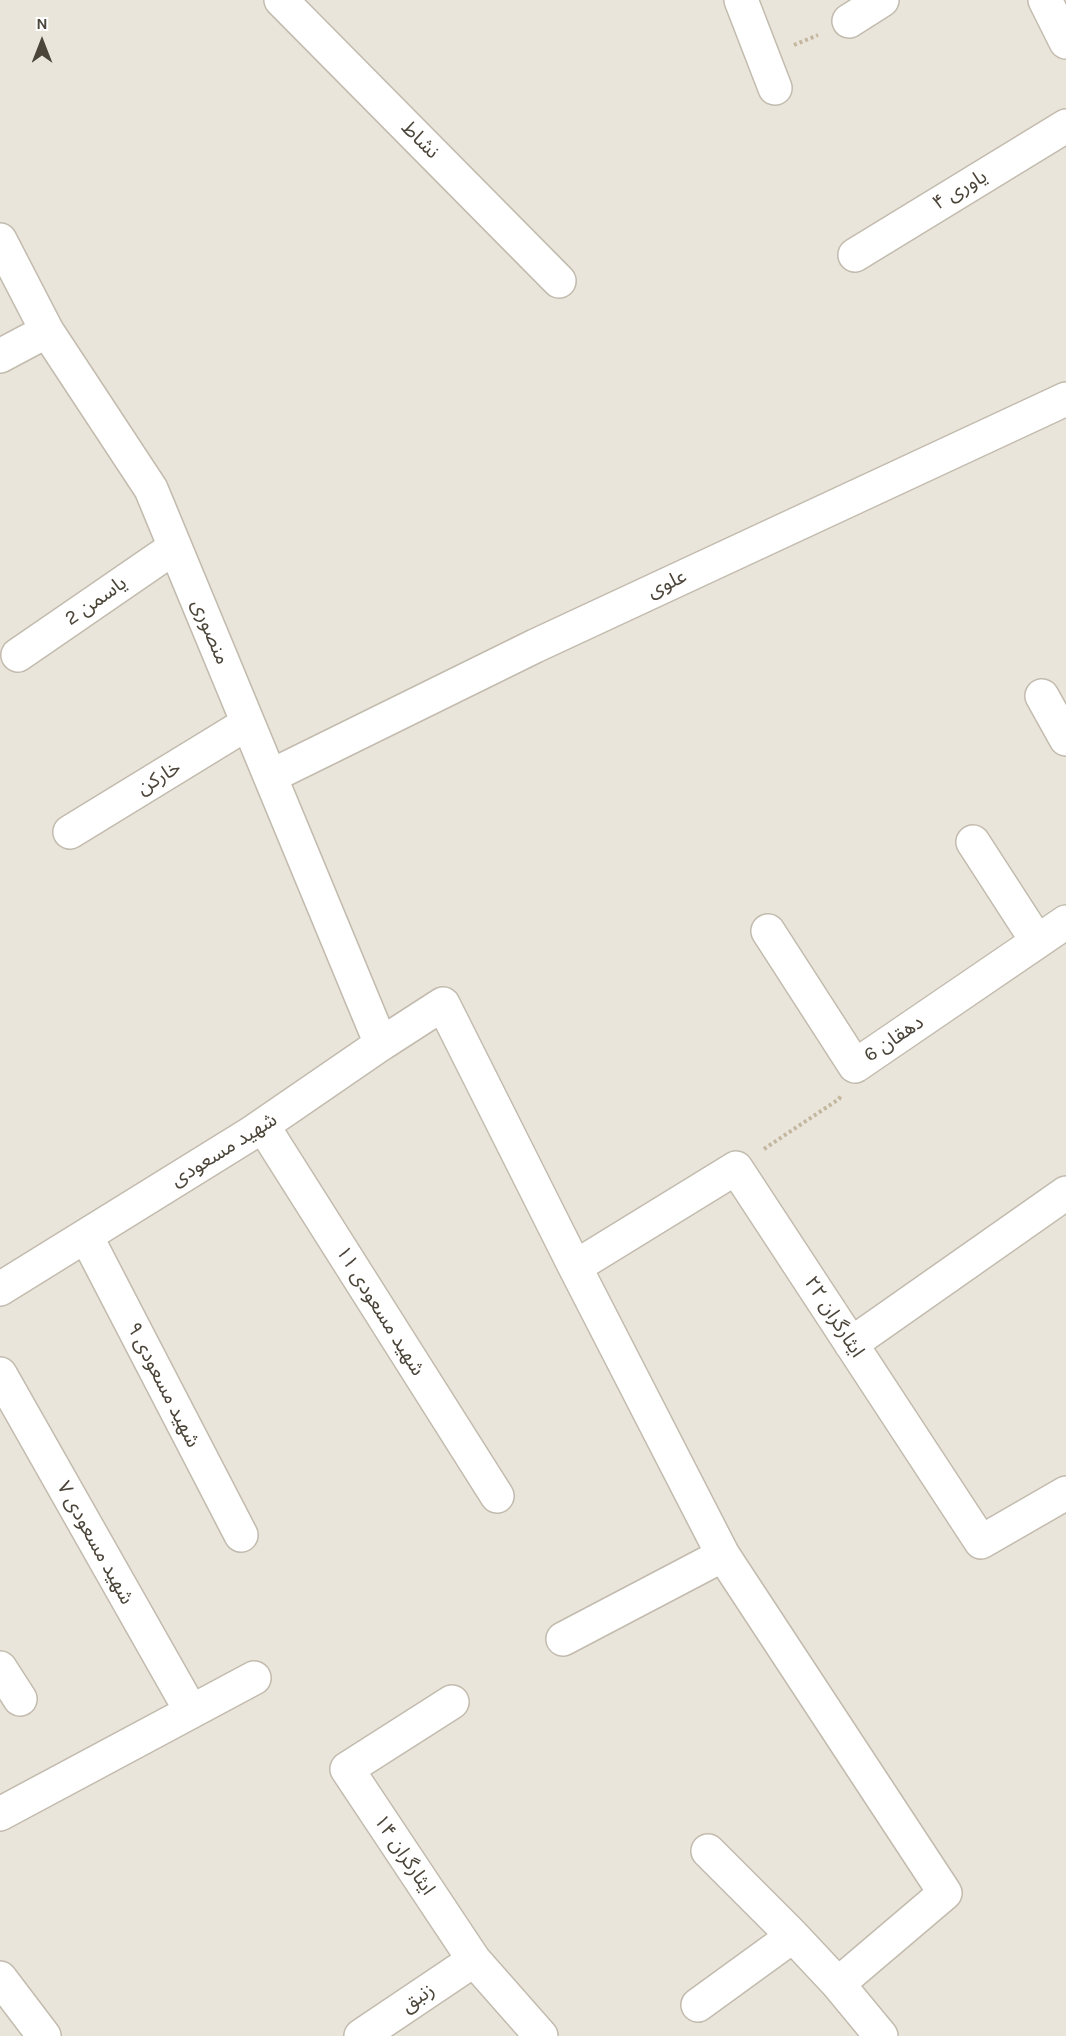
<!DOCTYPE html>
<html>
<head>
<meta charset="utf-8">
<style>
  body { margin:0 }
  #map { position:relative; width:1066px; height:2036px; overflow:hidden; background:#f6f3ec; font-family:Karla,sans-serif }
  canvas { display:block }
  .north { position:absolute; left:12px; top:12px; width:60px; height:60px; -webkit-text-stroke:4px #fff; paint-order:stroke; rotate:0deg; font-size:16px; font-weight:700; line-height:24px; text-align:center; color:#4b4439 }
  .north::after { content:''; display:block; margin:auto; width:21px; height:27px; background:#4b4439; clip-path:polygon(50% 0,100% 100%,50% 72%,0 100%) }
</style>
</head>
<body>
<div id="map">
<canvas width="1066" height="2036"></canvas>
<div class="north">N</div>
</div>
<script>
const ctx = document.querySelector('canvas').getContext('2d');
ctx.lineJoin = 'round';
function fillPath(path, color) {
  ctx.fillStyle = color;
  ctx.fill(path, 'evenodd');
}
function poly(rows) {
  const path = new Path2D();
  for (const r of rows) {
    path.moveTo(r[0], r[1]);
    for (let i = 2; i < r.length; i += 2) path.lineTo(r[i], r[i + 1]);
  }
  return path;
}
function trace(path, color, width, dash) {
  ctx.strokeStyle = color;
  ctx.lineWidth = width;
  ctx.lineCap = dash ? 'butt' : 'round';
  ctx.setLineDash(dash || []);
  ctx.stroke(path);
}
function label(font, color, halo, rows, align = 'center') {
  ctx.font = font + ' Karla,"Noto Sans Arabic",sans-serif';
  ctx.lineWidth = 5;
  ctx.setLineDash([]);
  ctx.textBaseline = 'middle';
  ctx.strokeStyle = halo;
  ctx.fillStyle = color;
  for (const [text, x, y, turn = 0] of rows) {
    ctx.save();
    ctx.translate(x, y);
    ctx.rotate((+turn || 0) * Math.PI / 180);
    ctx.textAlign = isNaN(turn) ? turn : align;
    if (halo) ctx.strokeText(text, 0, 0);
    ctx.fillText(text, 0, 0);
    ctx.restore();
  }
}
const residential = poly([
  [0,0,1066,0,1066,2036,0,2036]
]);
const path = poly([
  [794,45,818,35],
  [764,1149,839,1099,841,1095]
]);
const minor = poly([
  [281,0,559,281],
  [741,0,775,88],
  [1045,0,1066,42],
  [849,21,882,0],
  [0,240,47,331,151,489,381,1044],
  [855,255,1066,126],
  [0,356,47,331],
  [18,655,175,547],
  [1042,696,1066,739],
  [271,776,535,646,1066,399],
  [70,832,248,723],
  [973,842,1037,941],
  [768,931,855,1066,1066,922],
  [263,1126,497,1496],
  [86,1236,241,1535],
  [575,1267,736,1168,981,1542,1066,1493],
  [0,1289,250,1134,381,1044,443,1004,575,1267,723,1555,945,1893,838,1984],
  [851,1344,1066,1193],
  [0,1374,191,1711],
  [563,1639,723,1555],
  [0,1668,20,1699],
  [452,1702,347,1769,474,1960,541,2036],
  [0,1814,254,1678],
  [708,1851,793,1936],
  [0,1978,44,2036],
  [698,2005,793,1936,838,1984,881,2036],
  [361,2036,474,1960]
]);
const streetNames = [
  ["نشاط",420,140,45],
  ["یاوری ۴",960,190,-31],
  ["علوی",667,584,-25],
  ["یاسمن 2",96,601,-35],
  ["منصوری",210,632,67],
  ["خارکن",159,778,-31],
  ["دهقان 6",894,1039,-34],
  ["شهید مسعودی",224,1150,-32],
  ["شهید مسعودی ۱۱",380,1311,58],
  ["ایثارگران ۲۲",834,1317,57],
  ["شهید مسعودی ۹",163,1385,63],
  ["شهید مسعودی ۷",95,1543,61],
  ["ایثارگران ۱۴",404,1855,56],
  ["زنبق",418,1998,-34]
];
fillPath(residential, '#eae5da');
trace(minor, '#c2bbae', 36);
trace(path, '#c4b79f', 4, [3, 3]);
trace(minor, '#fff', 33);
label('20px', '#4b4439', '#fff', streetNames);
</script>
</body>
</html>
